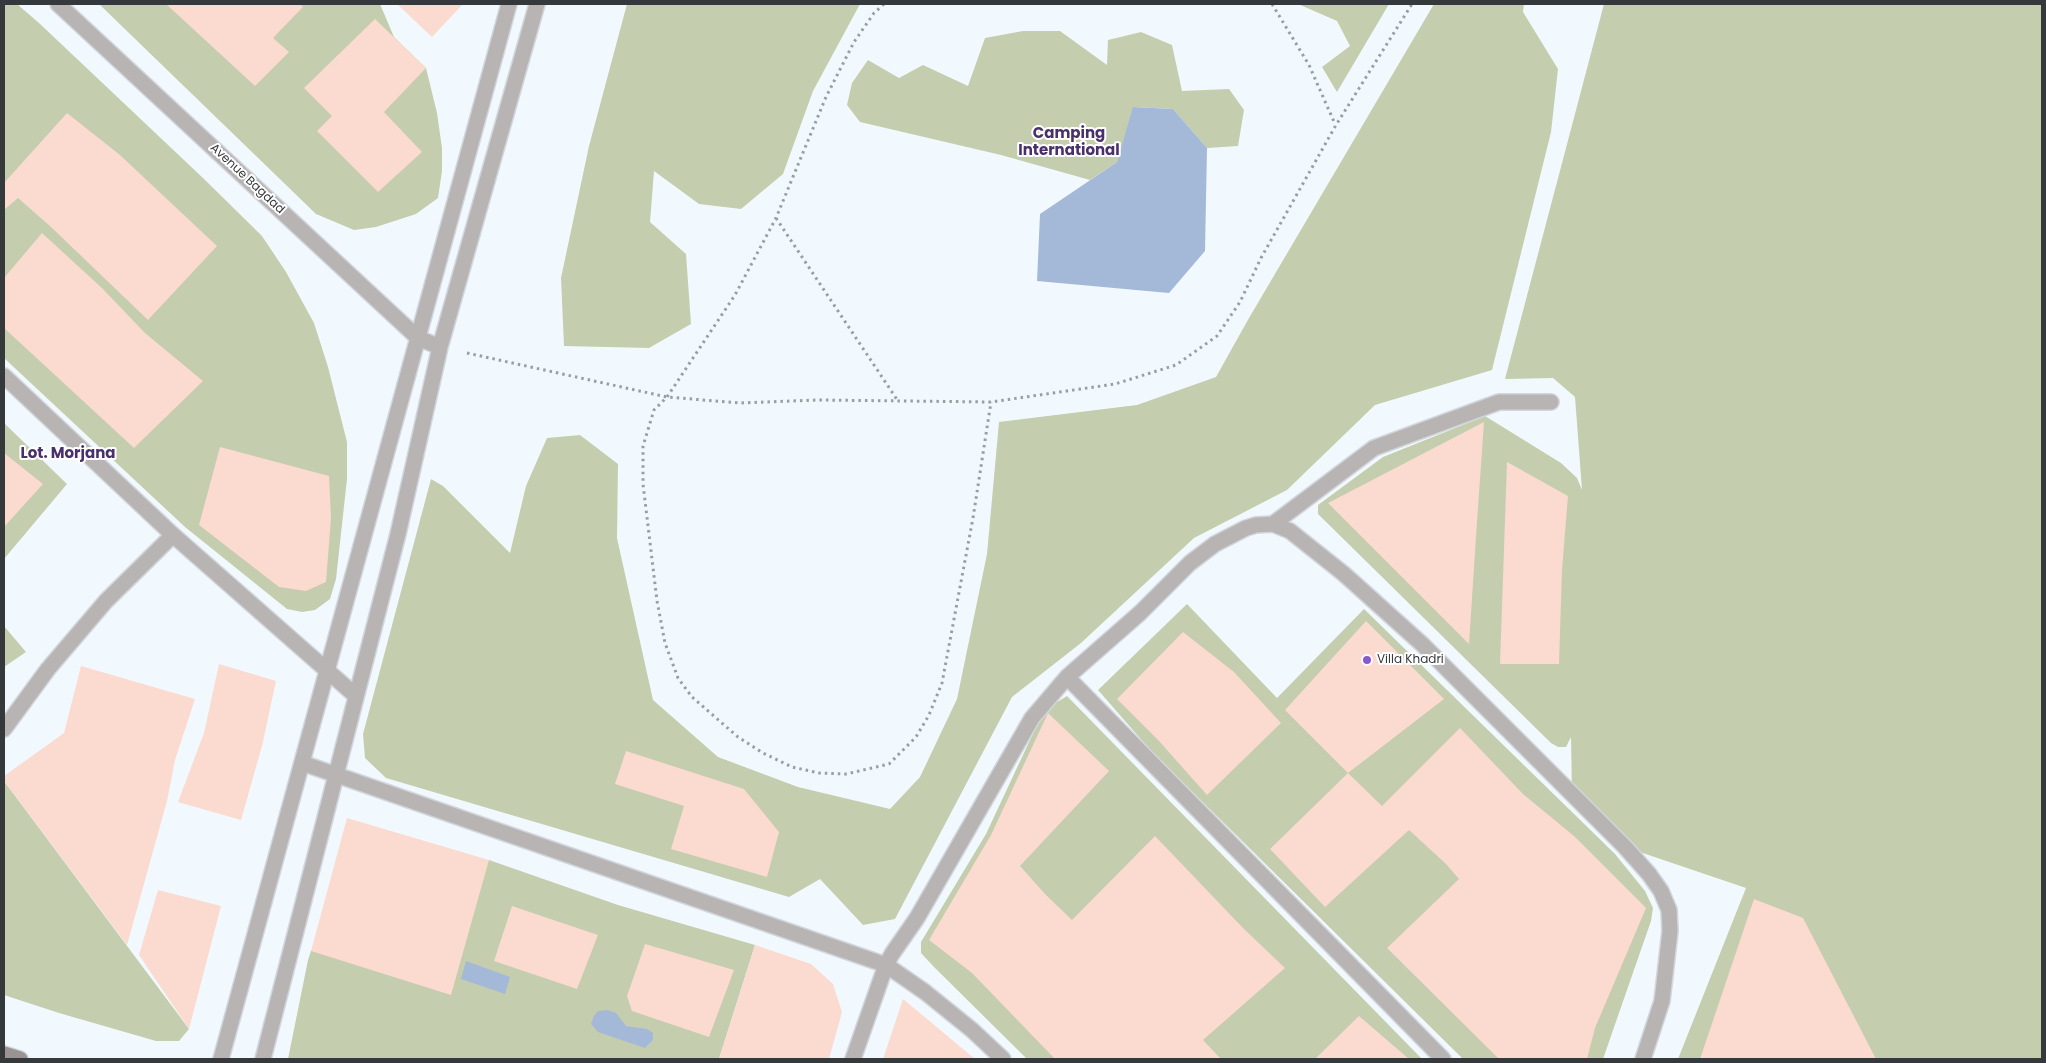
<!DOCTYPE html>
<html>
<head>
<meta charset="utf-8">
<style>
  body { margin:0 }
  #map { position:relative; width:2046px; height:1063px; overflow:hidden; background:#f2f9fe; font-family:Poppins,sans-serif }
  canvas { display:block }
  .frame { position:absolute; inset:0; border:5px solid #36393c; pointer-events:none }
</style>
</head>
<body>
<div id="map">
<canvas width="2046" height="1063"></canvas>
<div class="frame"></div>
</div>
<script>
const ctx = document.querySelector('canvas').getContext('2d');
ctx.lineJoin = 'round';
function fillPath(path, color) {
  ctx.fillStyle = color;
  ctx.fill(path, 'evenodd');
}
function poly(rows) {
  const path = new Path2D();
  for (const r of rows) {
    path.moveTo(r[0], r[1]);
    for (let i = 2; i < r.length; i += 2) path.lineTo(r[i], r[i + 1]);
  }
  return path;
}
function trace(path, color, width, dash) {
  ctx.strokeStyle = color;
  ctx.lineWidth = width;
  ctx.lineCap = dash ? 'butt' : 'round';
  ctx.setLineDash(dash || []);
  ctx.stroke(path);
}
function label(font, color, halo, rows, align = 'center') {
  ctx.font = font + ' Poppins,sans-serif';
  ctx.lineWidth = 4;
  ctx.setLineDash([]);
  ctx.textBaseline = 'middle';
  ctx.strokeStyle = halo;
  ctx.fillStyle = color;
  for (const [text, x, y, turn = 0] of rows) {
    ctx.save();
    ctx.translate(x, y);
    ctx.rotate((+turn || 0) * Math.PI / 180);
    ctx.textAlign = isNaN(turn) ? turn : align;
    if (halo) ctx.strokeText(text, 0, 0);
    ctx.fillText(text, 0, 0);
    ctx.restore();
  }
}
const green = poly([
  [4,4,17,4,39,23,203,178,262,236,286,272,314,323,328,367,347,442,347,479,336,579,330,599,315,610,302,612,287,609,185,527,4,358],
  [99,4,380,4,394,37,426,68,437,113,442,148,442,171,438,198,416,214,376,227,354,230,316,214],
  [627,4,860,4,813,91,783,174,741,209,699,204,654,171,650,222,686,254,691,324,649,348,564,346,561,278,589,146],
  [1298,4,1389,4,1337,92,1322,67,1350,46,1337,21],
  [1434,4,1524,4,1523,12,1558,69,1551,132,1492,370,1375,405,1287,490,1194,538,1081,643,1012,697,895,919,863,925,820,879,789,897,386,778,365,758,363,734,431,479,443,486,510,553,526,486,547,438,580,435,618,464,617,538,653,700,718,757,798,787,890,809,920,777,957,699,987,554,999,422,1137,405,1216,377,1249,318],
  [1604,4,2042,4,2042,1059,1678,1059,1746,888,1625,847,1572,794,1571,737,1566,747,1558,747,1551,743,1318,514,1318,505,1383,457,1485,416,1561,463,1577,478,1582,490,1575,397,1553,378,1505,379],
  [1023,31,1060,31,1107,65,1108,40,1141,32,1172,45,1182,91,1229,89,1244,110,1238,146,1207,148,1173,109,1134,107,1117,162,1090,180,1001,155,860,122,847,105,852,83,868,60,899,78,923,65,968,86,985,38],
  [4,423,67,484,4,559],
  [1187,604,1277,698,1364,609,1615,854,1645,891,1653,908,1651,921,1603,1059,1463,1059,1152,752,1098,690],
  [4,626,26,652,4,667],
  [1067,696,1422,1059,1027,1059,934,967,921,953,921,942,986,834,1044,710],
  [4,781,189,1029,179,1041,156,1041,59,1013,4,995],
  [489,860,618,905,755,945,719,1059,288,1059,308,960,311,951]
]);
const water = poly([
  [1133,107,1173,109,1207,148,1205,251,1169,293,1037,281,1040,214,1117,162],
  [466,961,510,977,505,994,461,979],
  [608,1010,616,1013,626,1026,647,1029,653,1033,653,1040,645,1048,598,1032,591,1024,594,1016,598,1011]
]);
const building = poly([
  [166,4,300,4,303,7,273,38,289,52,255,86],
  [397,4,463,4,432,37],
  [375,19,426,68,384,112,422,152,378,192,317,131,332,116,304,88],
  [67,113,120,155,217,246,148,320,51,227,18,198,4,210,4,183],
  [42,233,102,288,145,333,203,381,134,448,4,328,4,278],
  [1484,422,1477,522,1469,644,1328,503],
  [220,447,329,476,331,518,326,582,306,591,279,587,199,525],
  [4,453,43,484,4,527],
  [1507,462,1568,496,1562,570,1559,664,1500,664],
  [1366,621,1444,699,1348,773,1285,710],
  [1183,632,1234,672,1281,723,1207,795,1159,741,1117,699],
  [219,664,276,681,262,746,241,820,178,802,204,733],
  [81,666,195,699,175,760,167,801,127,945,4,781,4,776,64,733],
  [1048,713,1109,771,1020,866,1046,895,1072,920,1155,836,1243,928,1285,968,1203,1040,1221,1059,1055,1059,972,973,929,940,991,835],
  [1460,728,1523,794,1574,836,1646,908,1595,1028,1587,1059,1499,1059,1387,948,1459,879,1446,864,1409,830,1325,907,1270,849,1348,773,1382,806],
  [626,751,744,789,779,832,767,877,671,849,684,806,615,784],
  [347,818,489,860,451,995,311,951],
  [158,890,221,906,189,1029,139,955],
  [1754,899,1803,918,1876,1059,1700,1059],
  [512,906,598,935,577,989,494,961],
  [645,944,734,970,709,1037,632,1011,627,996],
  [755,945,811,964,833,984,842,1012,829,1059,719,1059],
  [903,999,975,1059,883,1059],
  [1359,1016,1409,1059,1315,1059]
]);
const path = poly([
  [884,4,874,13,854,42,826,97,776,218,735,295,667,397,654,410,643,446,643,484,657,601,665,643,678,678,692,697,738,737,763,753,792,767,819,773,846,774,889,764,916,737,929,715,942,683,973,518,991,402],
  [1272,4,1309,65,1335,124],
  [776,218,898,401],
  [467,353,667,397,740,403,818,400,991,402,1115,384,1176,365,1217,336,1240,302,1261,258,1336,125,1412,4]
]);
const street = poly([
  [58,4,418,338,440,347],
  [4,376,173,535,356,696],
  [1273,524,1374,448,1499,402,1551,402],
  [1067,677,1443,1059],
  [4,729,48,669,106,601,173,535],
  [302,763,886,965,925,992,972,1030,1003,1059],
  [221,1059,509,4],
  [263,1059,398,534,440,347,537,4],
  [853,1059,886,965,892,954,917,918,1032,718,1067,677,1140,613,1190,563,1215,544,1246,528,1256,525,1273,524,1290,531,1344,574,1423,645,1625,847,1649,874,1661,891,1669,910,1670,931,1662,1001,1643,1059]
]);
const secondary = poly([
  [4,1054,20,1059]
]);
const markers = [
  [1367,660,5,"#8b57cf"]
];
const streetNames = [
  ["Avenue Bagdad",247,179,43]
];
const poiNames = [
  ["Villa Khadri",1377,660]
];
const quarterNames = [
  ["Camping",1069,134],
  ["International",1069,151],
  ["Lot. Morjana",68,454]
];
fillPath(green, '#c4cdae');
fillPath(water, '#a4b9d7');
fillPath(building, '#fbdad0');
trace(street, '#d0d6db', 18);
trace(secondary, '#d0d6db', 18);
trace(path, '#999ea2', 3, [2.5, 4]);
trace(street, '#b9b4b4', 15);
trace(secondary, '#9a9393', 15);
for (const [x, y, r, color] of markers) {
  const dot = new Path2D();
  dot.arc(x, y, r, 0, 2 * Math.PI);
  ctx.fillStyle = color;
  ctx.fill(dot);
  trace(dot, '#fff', 2);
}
label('12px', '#36393c', '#fff', streetNames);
label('12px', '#36393c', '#fff', poiNames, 'left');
label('bold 15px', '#49306c', '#fff', quarterNames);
</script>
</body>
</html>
